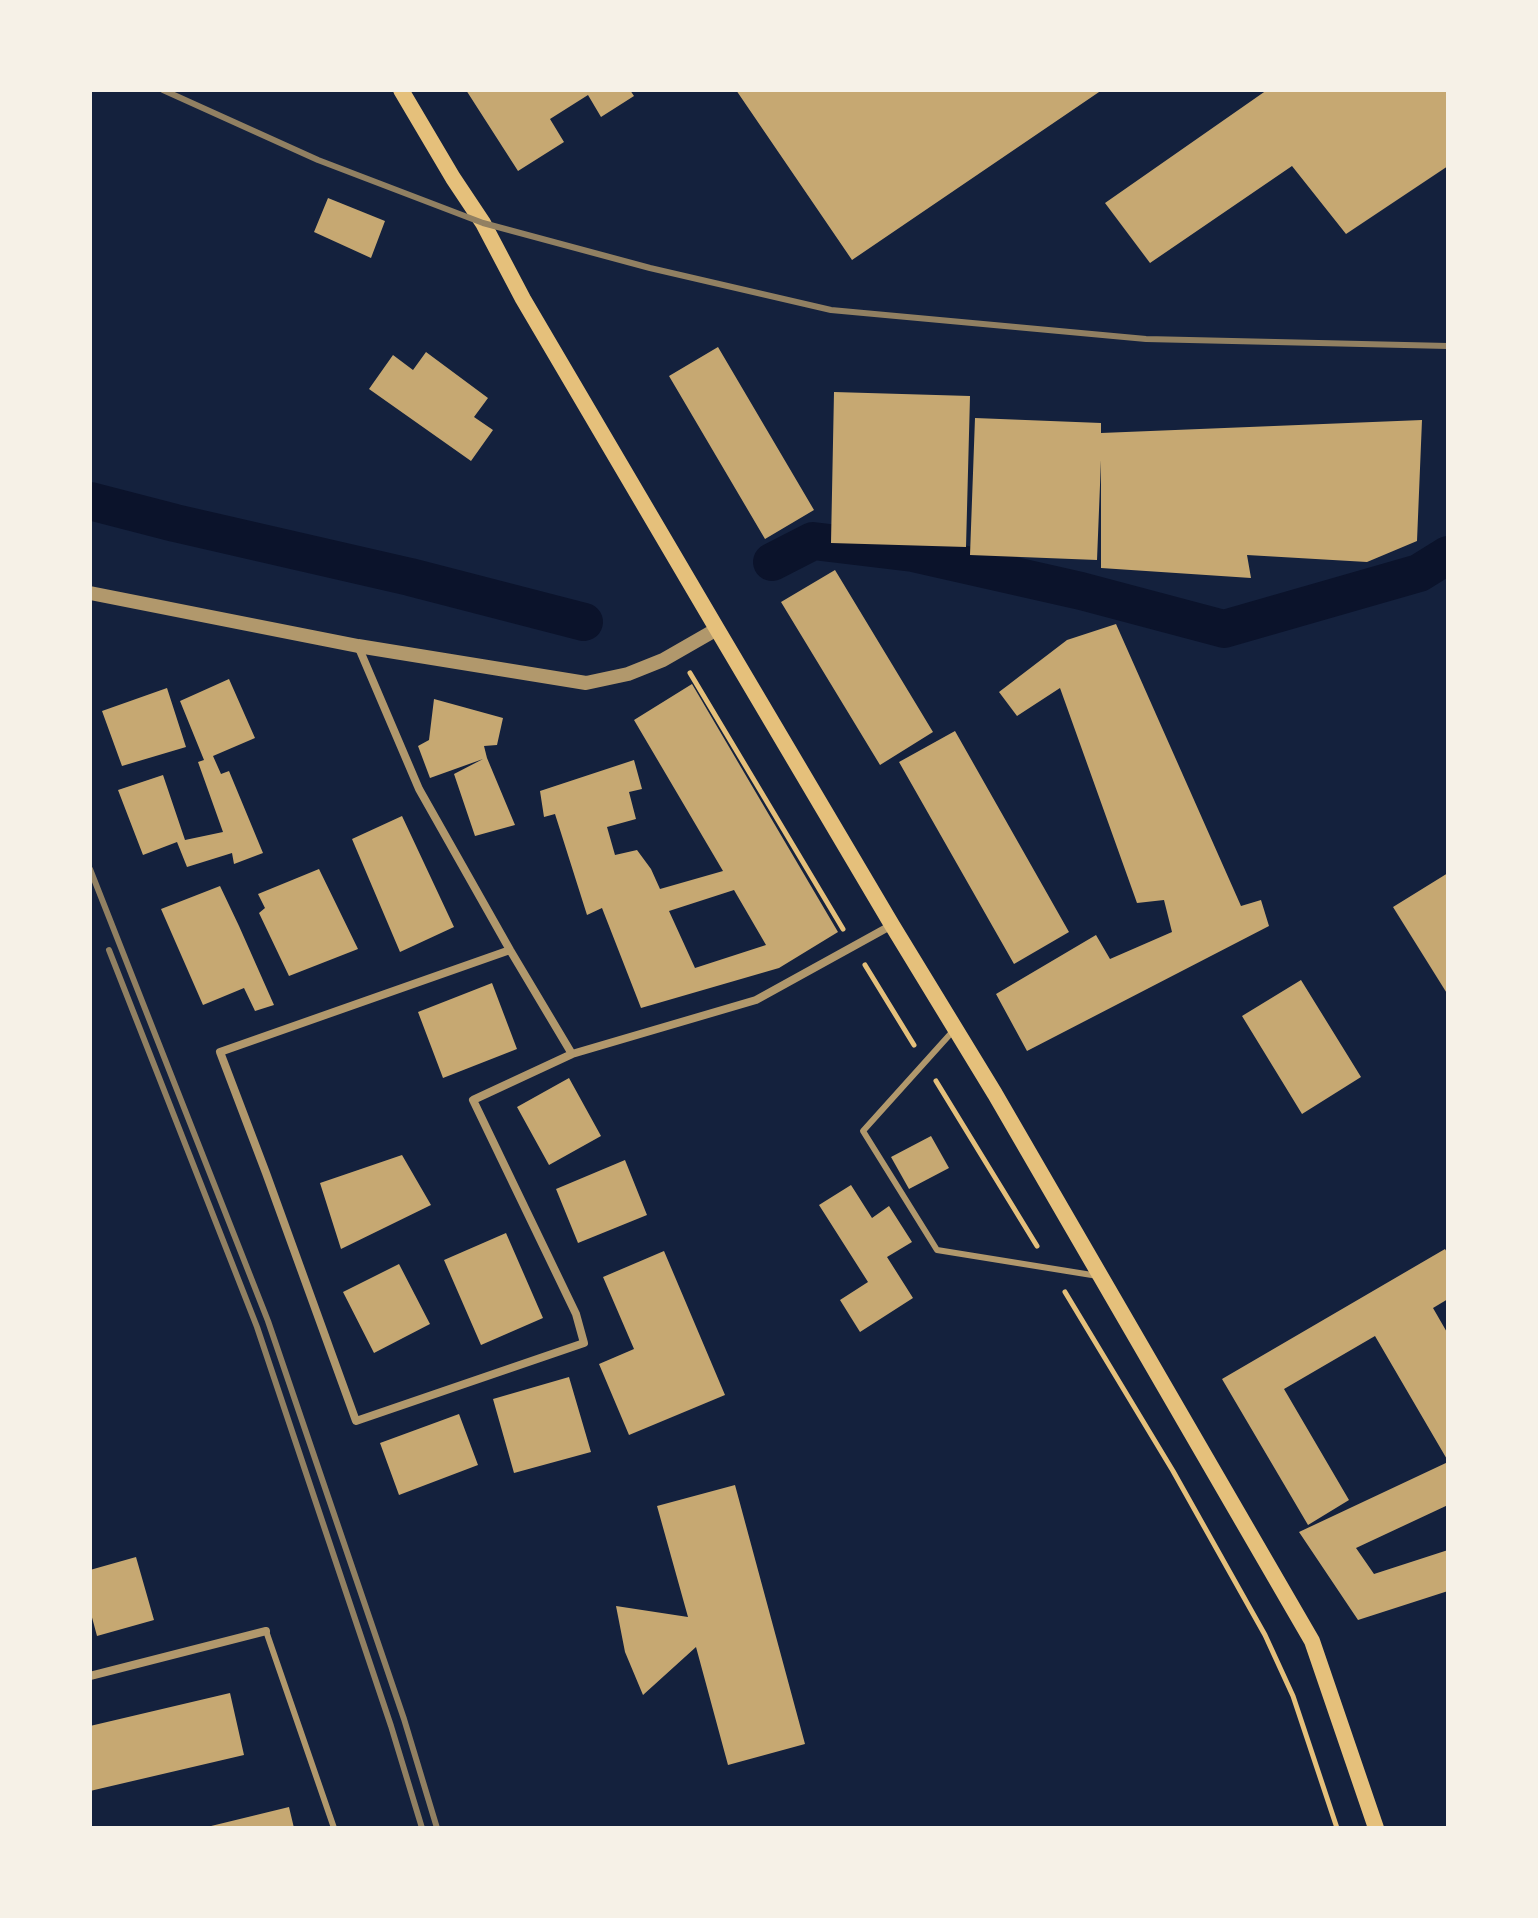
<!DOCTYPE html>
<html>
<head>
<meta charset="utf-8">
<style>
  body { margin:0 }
  #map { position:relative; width:1538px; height:1918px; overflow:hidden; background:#14213d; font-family:"Roboto Condensed",sans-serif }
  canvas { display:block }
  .frame { position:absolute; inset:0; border:92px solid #f6f1e7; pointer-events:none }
</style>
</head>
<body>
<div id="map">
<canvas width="1538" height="1918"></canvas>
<div class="frame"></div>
</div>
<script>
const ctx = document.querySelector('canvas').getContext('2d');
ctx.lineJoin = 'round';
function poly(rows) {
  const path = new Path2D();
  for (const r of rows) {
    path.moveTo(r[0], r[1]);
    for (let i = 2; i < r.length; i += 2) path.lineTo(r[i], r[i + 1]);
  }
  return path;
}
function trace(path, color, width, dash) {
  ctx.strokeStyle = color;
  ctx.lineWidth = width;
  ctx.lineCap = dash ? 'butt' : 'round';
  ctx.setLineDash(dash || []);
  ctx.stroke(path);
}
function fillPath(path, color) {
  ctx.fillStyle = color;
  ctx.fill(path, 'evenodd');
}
const canal = poly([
  [90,501,175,523,410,577,584,622],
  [772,562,813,541,913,553,1081,591,1224,629,1419,573,1448,555]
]);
const building = poly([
  [466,90,630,90,634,96,601,117,588,95,550,119,564,142,518,171],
  [736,90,1102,90,852,260],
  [1267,90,1448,90,1448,166,1346,234,1292,166,1150,263,1105,203],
  [328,198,385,221,371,258,314,232],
  [718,347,814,510,765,539,669,376],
  [426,352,488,398,474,417,493,430,471,461,369,389,393,355,413,370],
  [834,392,970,396,966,547,831,543],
  [975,418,1101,423,1101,433,1422,420,1417,541,1367,562,1247,555,1251,578,1101,568,1101,460,1097,560,970,555],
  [835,570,933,732,880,765,781,602],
  [1116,624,1241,906,1261,900,1269,926,1027,1051,996,994,1096,935,1110,959,1172,932,1164,900,1137,903,1060,688,1017,716,999,692,1067,640],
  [229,679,255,738,213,756,221,774,229,771,263,853,234,864,232,853,187,867,177,842,143,855,118,790,163,775,185,840,223,832,198,762,204,760,180,701],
  [692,684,838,932,779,968,641,1008,602,908,587,915,555,814,544,817,540,791,634,760,642,789,629,792,636,819,607,827,615,855,637,850,651,869,660,889,723,871,634,720],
  [734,890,766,945,695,968,669,911],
  [167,688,186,747,122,766,102,711],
  [434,699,503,718,497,745,484,746,487,758,515,825,475,836,454,774,483,759,430,778,418,746,429,740],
  [955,731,1069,932,1014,964,899,762],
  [402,816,454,927,400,952,352,839],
  [319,869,358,949,289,976,259,913,265,908,258,894],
  [1448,873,1448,995,1393,907],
  [220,886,239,926,274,1005,255,1011,244,988,203,1005,161,909],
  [1301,980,1361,1077,1302,1114,1242,1016],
  [492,983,517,1049,443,1078,418,1012],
  [569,1078,601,1136,549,1165,517,1107],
  [931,1136,949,1168,909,1189,891,1157],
  [402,1155,431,1205,341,1249,320,1183],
  [625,1160,647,1215,578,1243,556,1189],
  [851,1185,872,1218,889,1206,912,1242,887,1257,913,1298,860,1332,840,1300,868,1282,819,1205],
  [506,1233,543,1318,481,1345,444,1260],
  [1445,1249,1448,1254,1448,1299,1433,1308,1448,1334,1448,1461,1375,1336,1284,1389,1349,1500,1308,1525,1222,1379],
  [664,1251,725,1395,629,1435,599,1364,634,1349,603,1277],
  [399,1264,430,1324,374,1353,343,1292],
  [569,1377,591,1452,514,1473,493,1399],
  [459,1414,478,1465,399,1495,380,1443],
  [1448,1462,1448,1505,1356,1548,1374,1574,1448,1550,1448,1591,1358,1620,1299,1532],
  [735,1485,805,1744,728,1765,696,1647,643,1695,625,1652,616,1606,688,1617,657,1506],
  [136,1557,154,1620,97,1636,90,1610,90,1570],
  [230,1693,244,1755,90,1791,90,1726],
  [289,1807,294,1828,207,1828,207,1827]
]);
const path = poly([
  [690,673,843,929],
  [865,965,914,1045],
  [936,1081,1037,1246],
  [1065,1292,1173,1471,1265,1635,1293,1696,1337,1828]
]);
const service = poly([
  [953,1031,863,1131,937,1250,1098,1276],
  [266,1631,334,1828]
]);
const minor = poly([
  [358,646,419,789,510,950,572,1054],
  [510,950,220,1052,266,1173,356,1421,584,1343,576,1314,473,1100,572,1054,756,1000,892,925],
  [90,1676,266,1631]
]);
const tertiary = poly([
  [90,593,358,646,586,683,628,674,663,660,717,629]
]);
const secondary = poly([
  [401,90,453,178,483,223,523,299,717,629,892,925,995,1094,1312,1641,1376,1828]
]);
const rail = poly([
  [163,90,318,160,483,223,650,268,831,310,1146,339,1448,346],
  [90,869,268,1321,404,1719,437,1828],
  [109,950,257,1327,391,1726,422,1828]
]);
trace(canal, '#0b132b', 38);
fillPath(building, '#c6a872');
trace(path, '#e5c07b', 5);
trace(service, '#b1986c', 6);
trace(minor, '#b1986c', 8);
trace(tertiary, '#b1986c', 14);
trace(secondary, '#e5c07b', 16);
trace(rail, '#918062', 6);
</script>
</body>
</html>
